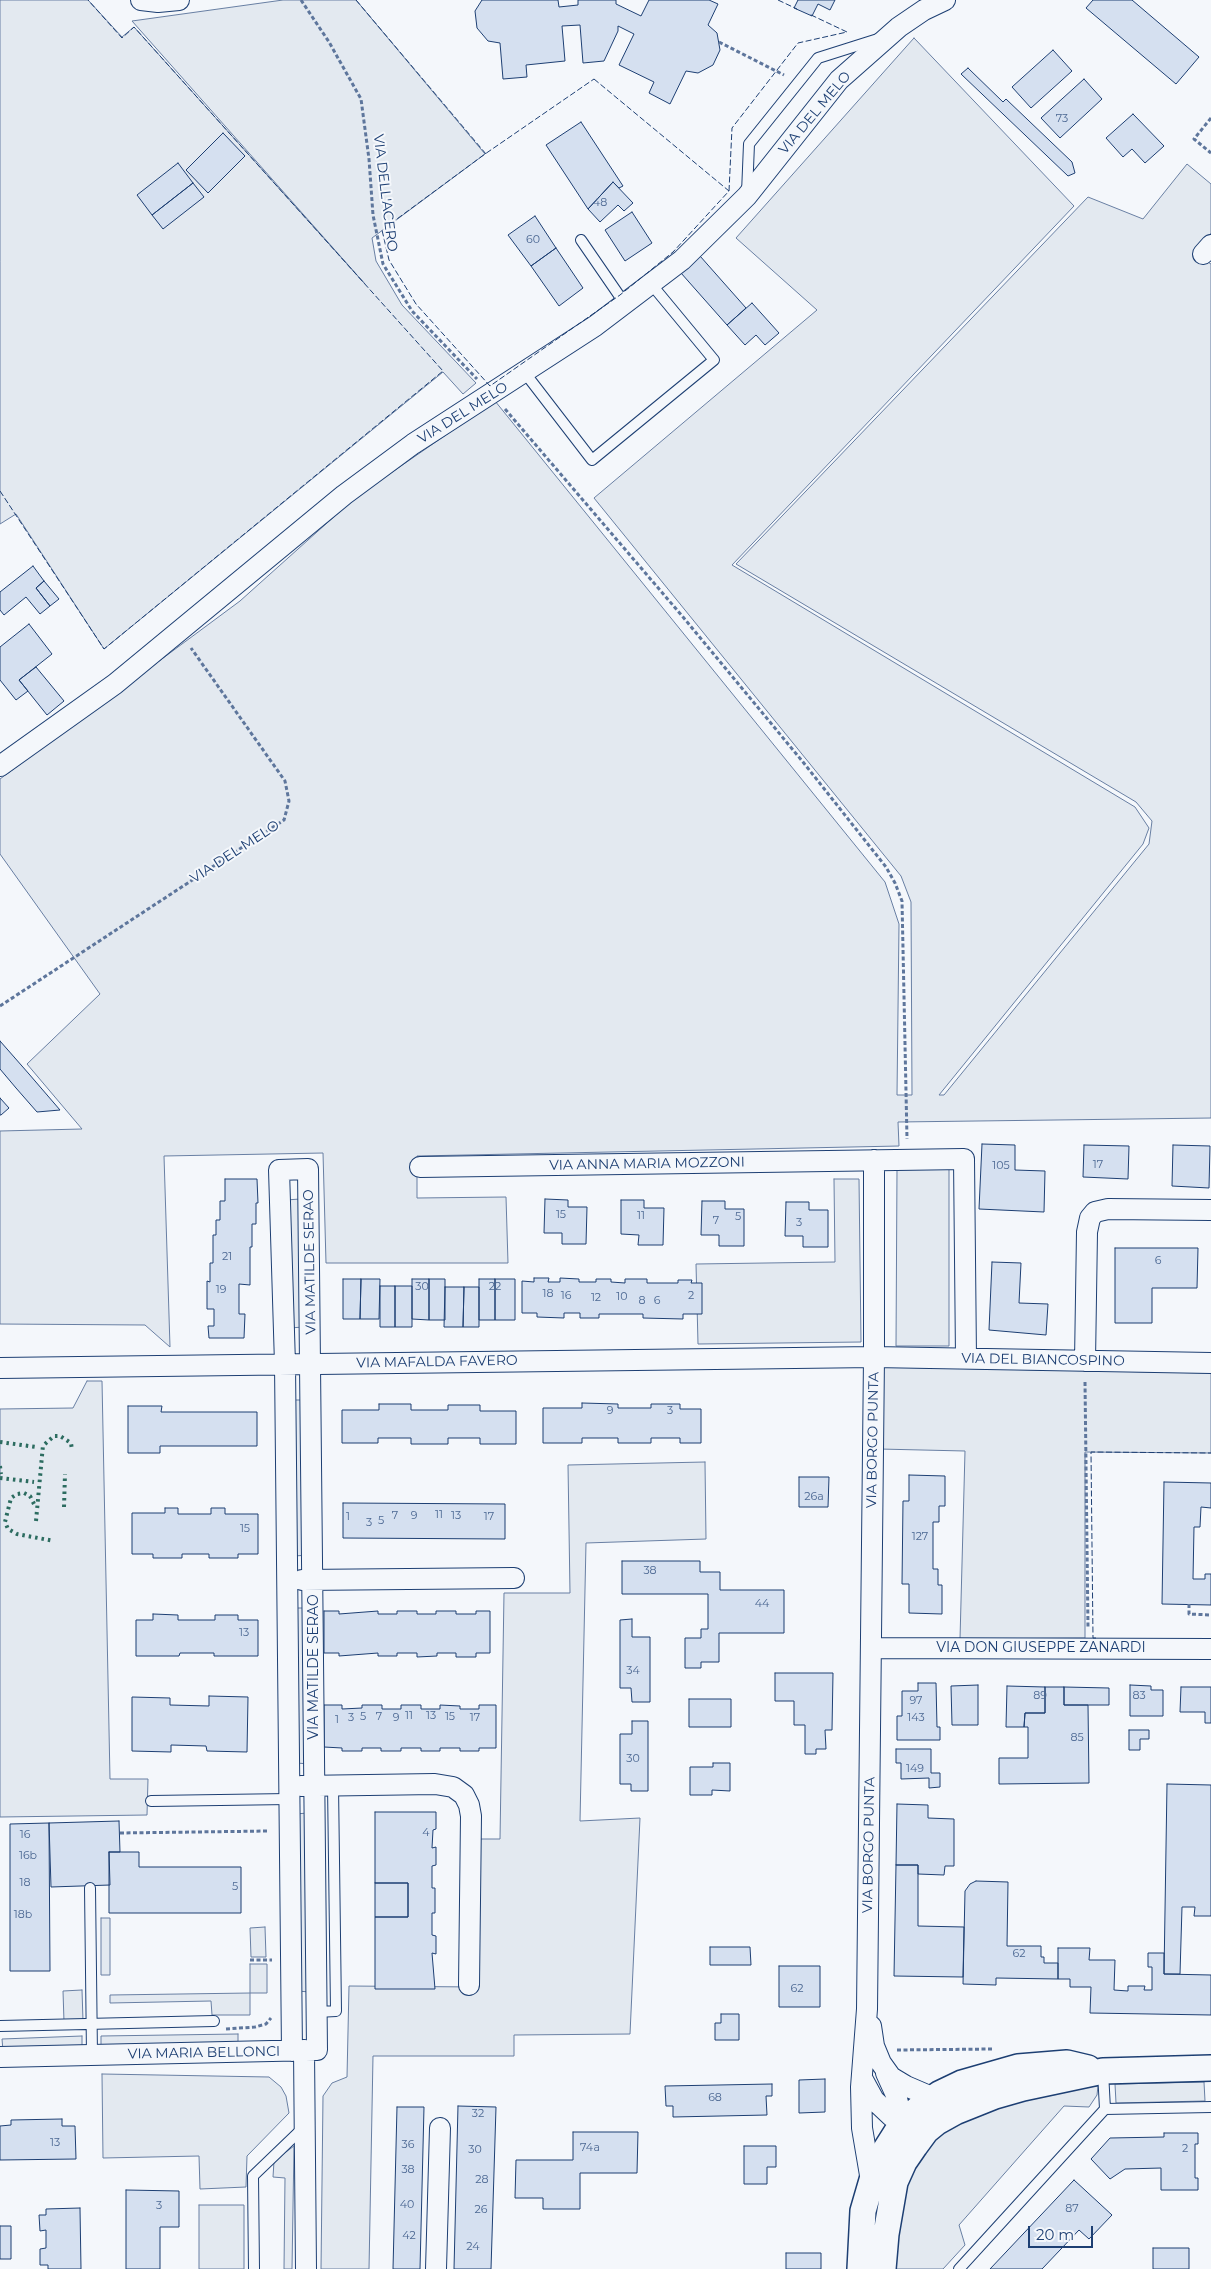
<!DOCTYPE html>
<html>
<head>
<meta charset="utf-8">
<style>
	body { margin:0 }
	#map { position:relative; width:1211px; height:2269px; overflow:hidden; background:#f4f7fb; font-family:Montserrat,sans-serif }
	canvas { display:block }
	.scale { position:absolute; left:1028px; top:2226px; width:65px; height:22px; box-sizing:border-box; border:2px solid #1d3f73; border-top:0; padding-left:6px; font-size:15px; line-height:18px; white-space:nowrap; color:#1d3f73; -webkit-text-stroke:4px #f4f7fb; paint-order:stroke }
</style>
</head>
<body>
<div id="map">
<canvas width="1211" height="2269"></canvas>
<div class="scale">20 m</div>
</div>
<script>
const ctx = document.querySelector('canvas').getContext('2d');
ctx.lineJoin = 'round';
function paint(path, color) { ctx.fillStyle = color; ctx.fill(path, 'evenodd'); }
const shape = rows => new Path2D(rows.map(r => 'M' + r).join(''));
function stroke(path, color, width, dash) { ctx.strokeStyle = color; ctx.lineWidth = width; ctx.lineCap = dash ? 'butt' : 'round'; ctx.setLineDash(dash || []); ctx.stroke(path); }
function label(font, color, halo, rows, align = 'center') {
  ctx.font = font + ' Montserrat,sans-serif'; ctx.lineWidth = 4; ctx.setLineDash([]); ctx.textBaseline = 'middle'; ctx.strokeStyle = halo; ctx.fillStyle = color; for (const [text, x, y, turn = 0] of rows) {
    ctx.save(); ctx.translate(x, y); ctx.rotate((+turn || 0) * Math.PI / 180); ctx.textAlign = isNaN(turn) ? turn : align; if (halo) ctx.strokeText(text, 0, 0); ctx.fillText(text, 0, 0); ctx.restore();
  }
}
const green = shape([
	[0,0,88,0,122,37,134,27,365,284,132,21,283,0,356,0,485,154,372,238,376,261,402,305,476,383,463,394,443,372,104,649,16,514,0,524,0,0],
	[914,38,1074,206,732,565,1135,807,1149,828,1143,844,939,1095,944,1095,1149,844,1152,821,1136,802,736,564,1088,197,1143,219,1187,164,1211,184,1211,233,1194,253,1211,264,1211,1118,898,1122,899,1146,417,1156,417,1198,506,1197,508,1263,326,1263,323,1153,164,1156,170,1347,145,1325,0,1324,0,1131,82,1129,27,1064,100,994,0,854,0,779,240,601,356,497,495,401,885,882,899,924,897,1095,912,1095,911,902,901,876,594,498,817,310,736,238,914,38],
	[897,1169,949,1169,949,1346,896,1346,897,1169],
	[834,1179,859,1179,861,1342,698,1344,696,1264,835,1262,834,1179],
	[300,1199,303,1327,290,1328,286,1200,300,1199],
	[881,1367,1211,1373,1211,1453,1085,1452,1085,1638,960,1639,965,1451,879,1449,881,1367],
	[87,1381,102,1381,110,1779,148,1779,147,1815,0,1817,0,1409,73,1408,87,1381],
	[293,1400,307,1400,309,1555,294,1556,293,1400],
	[705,1462,706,1539,586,1543,580,1821,640,1818,630,2034,514,2035,514,2056,373,2056,369,2269,321,2269,323,2096,332,2083,347,2077,349,1986,479,1987,480,1839,500,1839,504,1593,570,1593,568,1465,705,1462],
	[295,1608,309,1608,310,1764,296,1763,295,1608],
	[308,1813,311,1992,296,1991,295,1814,308,1813],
	[101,1918,110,1918,110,1975,101,1975,101,1918],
	[265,1927,266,1957,251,1957,250,1928,265,1927],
	[250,1964,267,1964,267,1993,250,1993,250,2015,212,2015,211,2001,110,2003,110,1995,250,1993,250,1964],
	[82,1990,83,2021,64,2022,63,1991,82,1990],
	[238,2034,238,2046,101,2047,101,2036,238,2034],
	[82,2036,82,2048,3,2051,2,2039,82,2036],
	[102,2074,269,2077,281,2087,286,2096,289,2113,247,2156,246,2187,200,2189,199,2156,103,2158,102,2074],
	[1204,2082,1205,2101,1116,2103,1115,2084,1204,2082],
	[1098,2086,1097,2095,1089,2107,1064,2106,959,2225,965,2245,943,2269,891,2269,905,2183,922,2154,942,2131,967,2115,1068,2088,1098,2086],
	[294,2146,292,2269,284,2269,285,2178,273,2177,274,2161,294,2146],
	[199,2205,244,2205,244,2269,199,2269,199,2205]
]);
paint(green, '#e3e9f0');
stroke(green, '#687fa3', 1);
const building = shape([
	[482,0,558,0,559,7,578,5,578,0,616,0,616,4,641,16,649,0,709,0,718,4,708,25,717,33,720,50,713,65,698,73,686,71,670,104,649,93,654,82,619,65,634,34,618,26,618,31,604,61,583,63,580,25,562,26,565,61,526,65,527,77,503,79,500,43,488,41,477,28,475,11,482,0],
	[798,0,835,0,830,10,818,4,812,16,794,8,798,0],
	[1093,0,1132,0,1199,57,1176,84,1086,8,1093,0],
	[1053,50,1072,71,1031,108,1012,87,1053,50],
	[968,68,1003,102,1006,99,1072,162,1075,173,1068,176,961,74,968,68],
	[1084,79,1102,99,1060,138,1041,118,1084,79],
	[1133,114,1164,146,1145,163,1132,149,1123,157,1106,138,1133,114],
	[581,122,623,186,619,188,613,182,588,209,546,145,581,122],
	[223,133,245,156,208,193,186,170,223,133],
	[178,163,193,183,152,215,137,195,178,163],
	[613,182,633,203,624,211,618,205,600,222,588,209,613,182],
	[193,183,204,197,163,229,152,215,193,183],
	[632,212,652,243,625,261,605,230,632,212],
	[535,216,556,248,531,266,508,235,535,216],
	[556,248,583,288,559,306,531,266,556,248],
	[700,256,746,308,727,325,681,273,700,256],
	[752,303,779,333,765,345,756,335,745,345,727,325,752,303],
	[33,566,44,581,36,588,50,606,40,614,26,597,4,615,0,610,0,592,33,566],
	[44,581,59,599,50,606,36,588,44,581],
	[29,624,52,654,19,680,28,691,16,700,0,680,0,647,29,624],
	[36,667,64,701,47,715,19,680,36,667],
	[0,1041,29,1074,60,1110,37,1112,16,1088,0,1069,0,1041],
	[0,1098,9,1108,1,1115,0,1115,0,1098],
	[982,1144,1015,1145,1015,1170,1045,1171,1044,1212,979,1209,982,1144],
	[1084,1145,1129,1146,1128,1179,1083,1177,1084,1145],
	[1173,1145,1210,1146,1209,1188,1172,1186,1173,1145],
	[225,1179,257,1179,258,1203,256,1203,256,1224,252,1224,252,1247,250,1247,250,1285,239,1284,239,1314,245,1314,244,1338,209,1338,208,1326,214,1326,214,1309,207,1309,207,1281,210,1282,210,1263,213,1263,213,1235,216,1235,216,1220,220,1220,220,1201,225,1201,225,1179],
	[545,1199,568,1200,568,1207,587,1207,586,1244,562,1244,562,1233,544,1233,545,1199],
	[621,1200,644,1200,644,1208,664,1208,663,1245,638,1245,639,1235,621,1234,621,1200],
	[702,1201,725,1201,725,1209,744,1209,744,1246,719,1246,719,1235,701,1235,702,1201],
	[786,1202,809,1202,809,1210,828,1210,828,1247,803,1247,803,1236,785,1236,786,1202],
	[1115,1248,1198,1248,1197,1288,1152,1288,1152,1323,1115,1323,1115,1248],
	[992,1262,1021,1263,1019,1303,1048,1304,1046,1335,989,1330,992,1262],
	[534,1278,549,1278,548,1282,560,1282,560,1278,579,1279,579,1282,596,1282,596,1279,611,1279,611,1282,625,1283,625,1279,647,1279,647,1283,678,1283,678,1280,692,1280,691,1283,702,1283,702,1314,683,1314,683,1319,643,1318,643,1314,599,1314,599,1318,580,1318,580,1313,564,1313,564,1318,537,1317,537,1313,522,1313,522,1281,534,1282,534,1278],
	[343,1279,361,1279,360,1319,343,1319,343,1279],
	[361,1279,380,1279,379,1319,360,1319,361,1279],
	[412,1279,429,1279,429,1320,412,1319,412,1279],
	[429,1279,445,1279,445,1320,429,1320,429,1279],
	[479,1279,495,1279,495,1320,479,1320,479,1279],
	[495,1279,515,1279,515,1320,495,1320,495,1279],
	[380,1286,395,1286,395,1327,380,1327,380,1286],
	[395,1286,412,1286,412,1327,395,1327,395,1286],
	[445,1287,464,1287,463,1327,444,1327,445,1287],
	[464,1287,479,1287,479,1327,463,1327,464,1287],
	[582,1403,618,1404,618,1408,651,1408,651,1404,680,1404,680,1409,701,1409,701,1443,680,1443,680,1438,651,1438,651,1443,618,1443,618,1438,582,1438,582,1443,543,1443,543,1408,582,1408,582,1403],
	[379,1404,411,1404,411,1410,448,1410,448,1405,480,1405,480,1411,516,1411,516,1444,480,1444,480,1438,448,1438,448,1444,411,1444,411,1438,378,1438,378,1443,342,1443,342,1410,379,1410,379,1404],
	[128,1406,162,1406,161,1412,257,1412,257,1446,160,1446,160,1453,128,1453,128,1406],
	[909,1475,945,1476,945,1506,939,1506,939,1522,933,1522,933,1569,938,1569,938,1585,942,1585,942,1614,909,1613,909,1584,902,1584,903,1501,909,1501,909,1475],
	[799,1477,829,1477,828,1507,799,1507,799,1477],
	[1164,1482,1211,1483,1211,1508,1201,1507,1200,1527,1194,1527,1193,1579,1205,1579,1205,1574,1211,1574,1211,1605,1162,1604,1164,1482],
	[343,1503,505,1504,505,1539,343,1538,343,1503],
	[165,1508,178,1508,178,1514,211,1514,211,1508,225,1508,225,1514,258,1514,258,1554,238,1554,238,1558,209,1558,209,1554,182,1554,182,1558,153,1558,153,1554,132,1554,132,1513,165,1513,165,1508],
	[622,1561,700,1561,700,1572,720,1572,720,1590,784,1590,784,1633,719,1633,719,1662,701,1662,701,1668,685,1668,685,1638,701,1638,701,1629,708,1629,708,1594,622,1594,622,1561],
	[324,1611,339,1611,339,1614,378,1611,378,1614,397,1614,397,1611,417,1611,417,1614,436,1614,436,1611,456,1611,456,1614,476,1614,476,1611,490,1611,490,1653,476,1653,476,1657,456,1657,456,1653,437,1653,437,1656,417,1657,417,1653,397,1653,397,1656,378,1656,378,1653,339,1656,339,1653,324,1653,324,1611],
	[153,1614,178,1615,178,1620,215,1620,215,1615,238,1615,238,1620,258,1620,258,1656,214,1656,214,1653,180,1653,179,1656,136,1656,136,1620,153,1620,153,1614],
	[632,1619,632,1637,650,1637,650,1702,632,1702,631,1688,620,1688,620,1620,632,1619],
	[775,1673,833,1673,832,1730,825,1730,826,1749,816,1749,816,1754,805,1754,805,1725,794,1725,794,1701,775,1701,775,1673],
	[918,1683,936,1683,937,1727,940,1727,940,1740,897,1740,897,1716,902,1716,902,1691,918,1691,918,1683],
	[978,1685,978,1725,952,1725,951,1686,978,1685],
	[1130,1685,1151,1686,1151,1690,1163,1690,1163,1716,1130,1716,1130,1685],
	[1007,1686,1045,1687,1045,1713,1025,1713,1024,1727,1006,1727,1007,1686],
	[1045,1687,1064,1687,1064,1705,1088,1705,1089,1783,999,1784,999,1758,1028,1758,1028,1727,1024,1727,1025,1713,1045,1713,1045,1687],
	[1064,1687,1109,1688,1109,1705,1064,1705,1064,1687],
	[1181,1687,1211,1687,1211,1723,1205,1723,1205,1712,1180,1712,1181,1687],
	[209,1696,248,1697,247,1752,207,1751,206,1746,171,1745,171,1752,132,1751,132,1697,170,1698,170,1705,209,1706,209,1696],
	[689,1699,731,1699,731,1727,689,1727,689,1699],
	[324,1705,342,1705,342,1709,362,1708,362,1705,382,1705,382,1709,401,1709,401,1705,421,1705,421,1709,440,1709,440,1705,460,1706,460,1709,479,1709,479,1705,496,1705,496,1748,479,1748,479,1751,460,1751,460,1748,440,1748,440,1751,421,1751,421,1748,401,1748,401,1751,381,1751,381,1748,362,1748,362,1751,342,1751,342,1748,324,1747,324,1705],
	[632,1721,648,1721,648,1791,631,1791,631,1784,620,1784,620,1734,632,1734,632,1721],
	[1129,1730,1149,1730,1149,1739,1140,1739,1140,1750,1129,1750,1129,1730],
	[896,1749,931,1749,931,1773,940,1773,940,1787,929,1788,929,1778,901,1779,901,1763,896,1763,896,1749],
	[713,1763,730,1763,730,1791,712,1790,712,1795,690,1795,690,1767,713,1767,713,1763],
	[1167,1784,1211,1785,1211,1916,1194,1916,1195,1907,1182,1907,1180,1974,1164,1974,1167,1784],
	[897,1804,928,1805,928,1818,954,1819,954,1866,945,1866,944,1875,918,1874,918,1865,896,1865,897,1804],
	[375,1812,436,1812,436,1829,433,1830,432,1848,436,1847,436,1865,432,1866,432,1888,435,1888,435,1913,432,1913,432,1935,436,1936,436,1954,432,1953,435,1989,375,1989,375,1917,408,1917,408,1883,375,1883,375,1812],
	[119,1821,120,1852,109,1852,110,1885,51,1887,49,1823,119,1821],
	[49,1823,50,1971,10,1971,10,1824,49,1823],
	[109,1852,139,1852,139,1867,241,1867,241,1913,109,1913,109,1852],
	[896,1865,918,1865,918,1926,964,1927,963,1977,894,1976,896,1865],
	[976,1881,1008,1882,1007,1946,1041,1946,1041,1957,1044,1957,1044,1963,1058,1963,1058,1979,996,1978,996,1985,963,1984,965,1891,970,1884,976,1881],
	[375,1883,408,1883,408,1917,375,1917,375,1883],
	[710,1947,750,1947,751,1965,710,1965,710,1947],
	[1058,1948,1090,1948,1089,1960,1115,1960,1114,1990,1128,1991,1128,1986,1145,1986,1144,1990,1152,1990,1152,1967,1148,1967,1148,1953,1164,1953,1164,1974,1211,1975,1211,2015,1090,2013,1091,1987,1070,1987,1070,1979,1058,1979,1058,1948],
	[779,1966,820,1966,820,2007,779,2007,779,1966],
	[721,2014,739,2014,739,2040,715,2040,715,2023,721,2023,721,2014],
	[825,2079,825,2112,799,2113,799,2080,825,2079],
	[772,2084,772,2096,766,2096,767,2115,673,2117,673,2106,666,2106,665,2086,772,2084],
	[458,2106,496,2107,491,2269,454,2269,458,2106],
	[397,2107,424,2107,420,2269,393,2269,397,2107],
	[62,2119,62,2126,75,2126,76,2159,0,2160,0,2126,11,2125,11,2120,62,2119],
	[573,2132,638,2132,637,2173,580,2173,580,2209,543,2209,543,2198,515,2198,516,2160,573,2160,573,2132],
	[1164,2133,1198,2133,1198,2144,1195,2144,1195,2178,1198,2178,1198,2190,1161,2190,1161,2168,1125,2169,1110,2179,1091,2159,1110,2138,1164,2137,1164,2133],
	[744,2146,776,2146,776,2167,767,2167,767,2184,744,2184,744,2146],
	[1074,2180,1112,2215,1089,2239,1079,2230,1042,2269,990,2269,1074,2180],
	[126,2190,179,2191,179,2227,160,2227,160,2269,126,2269,126,2190],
	[80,2208,81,2269,48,2269,48,2265,40,2265,40,2249,46,2248,46,2230,40,2231,39,2215,46,2215,46,2209,80,2208],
	[0,2226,11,2226,11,2259,0,2259,0,2226],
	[1153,2248,1189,2248,1189,2269,1153,2269,1153,2248],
	[786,2253,821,2253,821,2269,786,2269,786,2253]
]);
paint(building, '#d5e0f0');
stroke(building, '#1d3f73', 1);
const service = shape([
	[747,193,749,144,818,58,878,39],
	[581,240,625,304],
	[525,373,592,460,714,360,652,285],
	[151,1801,289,1799],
	[90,1888,92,2055],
	[317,2012,336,2011,333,1785],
	[0,2026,214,2021],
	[1103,2072,1105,2109],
	[1105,2109,1211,2107],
	[254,2269,253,2176,304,2127],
	[959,2269,1105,2109]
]);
const minor = shape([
	[141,0,158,2,179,0],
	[1203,254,1211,245],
	[0,766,115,684,344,495,413,444,595,326,682,260,747,196,839,80,899,27,924,10,945,0],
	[420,1167,964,1159,966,1358],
	[1085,1361,1087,1232,1090,1218,1095,1212,1108,1209,1211,1210],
	[0,1368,874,1357,1211,1363],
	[302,1580,514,1578],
	[871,1648,1211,1649],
	[301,1786,435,1784,453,1787,464,1795,469,1805,471,1816,469,1985],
	[871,2026,874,2046,881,2063,891,2077,906,2086,934,2098],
	[304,2050,306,2269],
	[0,2057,317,2050,308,1169,279,1170,285,1364,292,2051],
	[886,2073,896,2095,903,2122],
	[862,2078,874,2100,891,2116,903,2122],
	[871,2181,862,2128,861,2087,867,2009,874,1357,874,1160],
	[436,2269,440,2128]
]);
const tertiary = shape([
	[860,2269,863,2211,877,2163,903,2122,920,2107,939,2094,962,2083,1018,2067,1067,2063,1088,2068],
	[883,2269,886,2234,895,2182,904,2162,915,2146,926,2131,937,2122,955,2112,995,2096,1023,2088,1103,2071,1211,2068]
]);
stroke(service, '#1d3f73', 12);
stroke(minor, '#1d3f73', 22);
stroke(tertiary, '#1d3f73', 28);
stroke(shape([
	[301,0,329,42,361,99,369,159,373,215,383,264,412,311,477,379],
	[719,42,784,75],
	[1211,118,1194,139,1211,153],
	[505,409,683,617,803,762,886,867,895,883,902,901,907,1139],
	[0,1006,284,820,289,801,285,781,191,648],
	[1085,1382,1088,1628],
	[1189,1604,1189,1614,1211,1615],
	[120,1833,269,1831],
	[250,1960,272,1960],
	[226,2029,255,2027,266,2024,271,2018],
	[897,2050,993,2049]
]), '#5e769c', 3, [4, 2.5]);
stroke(service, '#f4f7fb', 10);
stroke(minor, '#f4f7fb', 20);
stroke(tertiary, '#f4f7fb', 25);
stroke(shape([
	[0,1442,36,1447],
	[45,1444,54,1436,60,1436,71,1443,72,1450],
	[0,1466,1,1474],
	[0,1478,34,1482],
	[34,1504,30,1496,24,1493,17,1494,11,1498,5,1522,8,1529,17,1534,54,1541],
	[64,1507,65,1474],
	[36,1521,43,1445]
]), '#2c6c60', 4, [2.5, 4]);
stroke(shape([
	[356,0,486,154],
	[778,0,797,9],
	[594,79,729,191,673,252,620,295,490,386,416,304,389,260,382,230,485,154,594,79],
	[729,191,732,128,798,43,847,32,809,14],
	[0,491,104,649,443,371,134,27,122,38,88,0],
	[1096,1638,1093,1638,1091,1452,1211,1453]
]), '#1d3f73', 1, [6, 2.5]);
label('11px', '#4b6792', null, [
	["73",1062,119],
	["48",600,203],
	["60",533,240],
	["17",1098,1165],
	["105",1001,1166],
	["15",561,1215],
	["11",641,1216],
	["5",738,1217],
	["7",716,1221],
	["3",799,1223],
	["21",227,1257],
	["6",1158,1261],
	["30",422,1287],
	["22",495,1287],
	["19",221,1290],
	["18",548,1294],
	["16",566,1296],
	["2",691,1296],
	["10",622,1297],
	["12",596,1298],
	["8",642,1301],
	["6",657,1301],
	["9",610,1411],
	["3",670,1411],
	["26a",814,1497],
	["11",439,1515],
	["7",395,1516],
	["9",414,1516],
	["13",456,1516],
	["1",348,1517],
	["17",489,1517],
	["5",381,1521],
	["3",369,1523],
	["15",245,1529],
	["127",920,1537],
	["38",650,1571],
	["44",762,1604],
	["13",244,1633],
	["34",633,1671],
	["89",1040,1696],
	["83",1139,1696],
	["97",916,1701],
	["11",409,1716],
	["13",431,1716],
	["5",363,1717],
	["7",379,1717],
	["15",450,1717],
	["3",351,1718],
	["9",396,1718],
	["17",475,1718],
	["143",916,1718],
	["1",337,1720],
	["85",1077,1738],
	["30",633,1759],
	["149",915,1769],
	["4",426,1833],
	["16",25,1835],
	["16b",28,1856],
	["18",25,1883],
	["5",235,1887],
	["18b",23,1915],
	["62",1019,1954],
	["62",797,1989],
	["68",715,2098],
	["32",478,2114],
	["13",55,2143],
	["36",408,2145],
	["74a",590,2148],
	["2",1185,2149],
	["30",475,2150],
	["38",408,2170],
	["28",482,2180],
	["40",407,2205],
	["3",159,2206],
	["87",1072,2209],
	["26",481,2210],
	["42",409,2236],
	["24",473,2247]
]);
label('14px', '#1d3f73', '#f4f7fb', [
	["VIA DEL MELO",815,113,-50],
	["VIA DELL'ACERO",385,193,83],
	["VIA DEL MELO",463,413,-32],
	["VIA DEL MELO",235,852,-33],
	["VIA ANNA MARIA MOZZONI",647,1164,-1],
	["VIA MATILDE SERAO",310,1262,-91],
	["VIA DEL BIANCOSPINO",1043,1360,1],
	["VIA MAFALDA FAVERO",437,1362,-1],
	["VIA BORGO PUNTA",873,1440,-89],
	["VIA DON GIUSEPPE ZANARDI",1041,1648],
	["VIA MATILDE SERAO",314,1667,-90],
	["VIA BORGO PUNTA",869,1845,-89],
	["VIA MARIA BELLONCI",204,2053,-1]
]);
</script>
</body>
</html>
